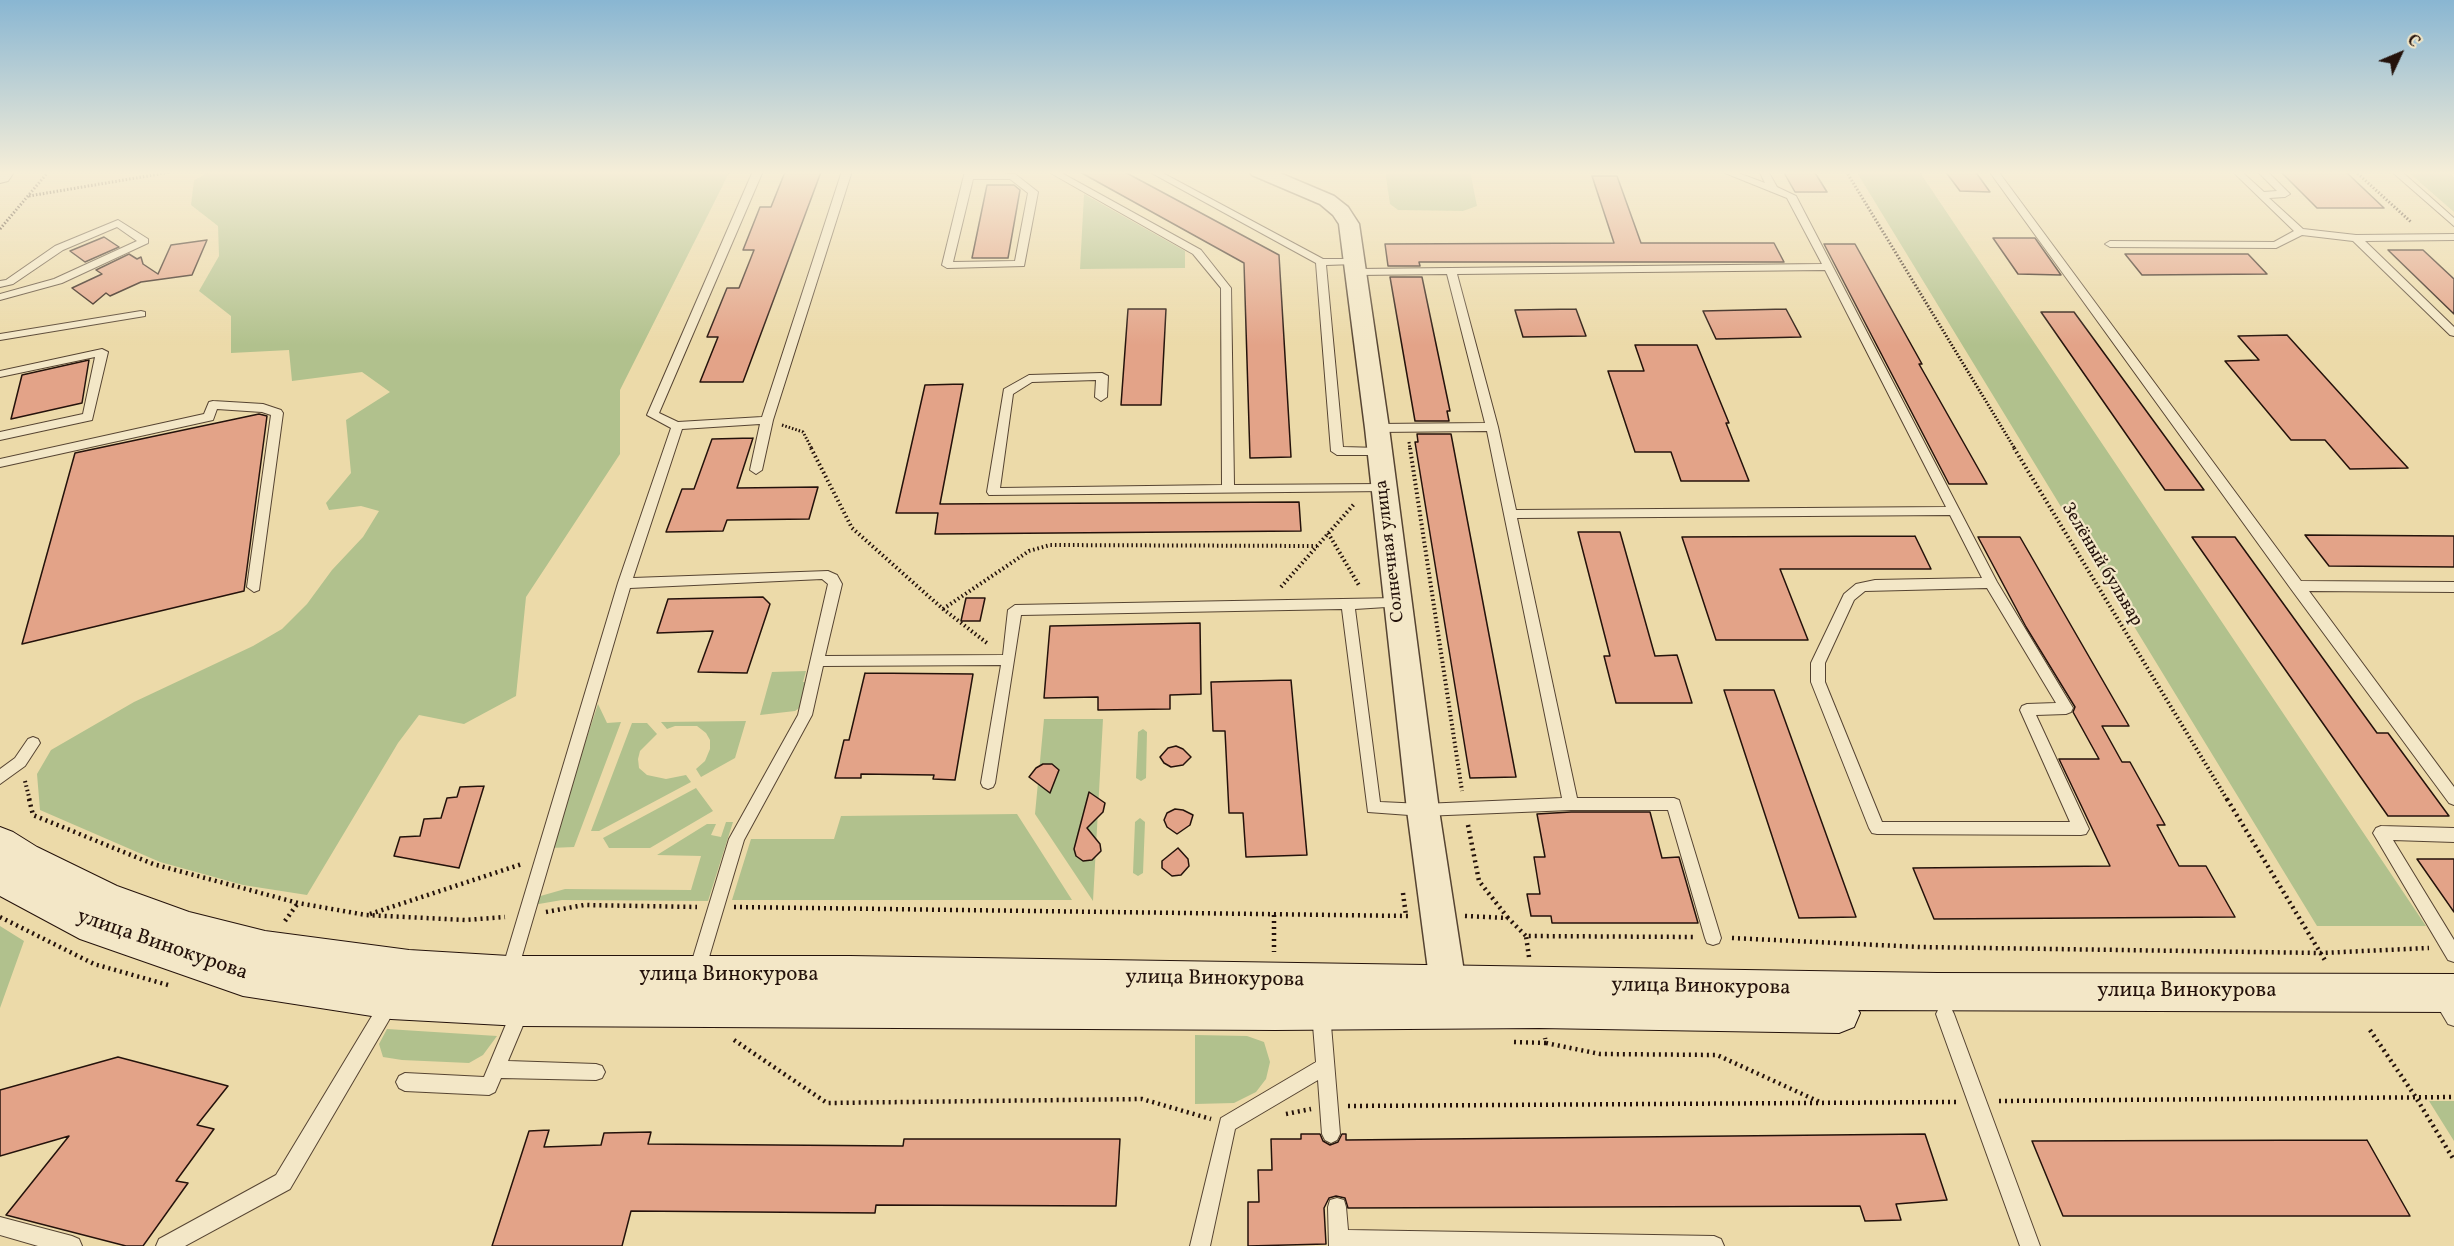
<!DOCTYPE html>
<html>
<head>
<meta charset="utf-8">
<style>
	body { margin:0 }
	#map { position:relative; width:2454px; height:1246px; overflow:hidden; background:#ecdaa9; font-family:Vollkorn,serif }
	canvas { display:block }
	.north { position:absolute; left:2370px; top:24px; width:60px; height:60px; -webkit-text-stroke:4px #f3e7c7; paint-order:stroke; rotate:46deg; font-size:16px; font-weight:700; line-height:24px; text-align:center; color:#24120b }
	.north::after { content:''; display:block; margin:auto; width:21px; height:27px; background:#24120b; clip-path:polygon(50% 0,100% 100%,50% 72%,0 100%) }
</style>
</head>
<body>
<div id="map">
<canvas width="2454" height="1246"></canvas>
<div class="north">С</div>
</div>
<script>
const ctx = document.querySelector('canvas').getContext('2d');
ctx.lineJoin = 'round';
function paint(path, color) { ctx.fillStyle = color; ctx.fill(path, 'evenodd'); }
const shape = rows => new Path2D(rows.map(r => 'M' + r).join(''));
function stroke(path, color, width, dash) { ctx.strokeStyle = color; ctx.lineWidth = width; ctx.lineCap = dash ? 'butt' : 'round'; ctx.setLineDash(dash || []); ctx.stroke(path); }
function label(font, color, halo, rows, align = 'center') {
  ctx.font = font + ' Vollkorn,serif'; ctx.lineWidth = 4.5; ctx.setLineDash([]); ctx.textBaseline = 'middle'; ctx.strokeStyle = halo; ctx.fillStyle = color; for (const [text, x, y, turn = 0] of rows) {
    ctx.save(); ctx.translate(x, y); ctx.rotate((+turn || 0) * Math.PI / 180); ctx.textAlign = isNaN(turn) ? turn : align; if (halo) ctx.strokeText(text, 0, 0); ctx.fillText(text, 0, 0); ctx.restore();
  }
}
paint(shape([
	[212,171,730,171,620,390,620,454,526,597,516,696,464,724,419,715,398,743,307,895,243,885,160,862,40,810,37,774,51,750,134,702,253,646,282,629,307,604,332,570,363,537,379,511,361,506,329,510,326,503,351,473,346,420,390,392,362,372,292,381,289,350,231,353,231,316,199,291,219,256,218,226,191,205,194,180],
	[1385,171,1470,171,1477,206,1463,211,1398,210,1390,204],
	[1856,171,1919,171,2426,926,2317,926],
	[2407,171,2447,171,2454,177,2454,212],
	[1084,194,1185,251,1185,268,1080,269],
	[806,671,803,682,810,682,805,704,795,711,760,715,772,672],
	[598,704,607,723,621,722,574,847,550,848],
	[1044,719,1103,719,1093,901,1035,814],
	[746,721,735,758,701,777,696,769,705,761,710,749,710,740,706,733,697,726,675,726,667,729,661,722],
	[632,723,647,723,657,734,640,751,638,759,639,768,647,775,666,779,686,775,691,782,599,831,591,831],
	[1143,729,1147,732,1146,778,1141,781,1136,778,1138,732],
	[696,788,713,811,650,848,609,848,603,838],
	[1017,814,1072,900,732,900,751,839,834,839,841,816],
	[1140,818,1145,822,1143,873,1138,876,1133,873,1135,822],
	[726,822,733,822,708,901,562,900,533,905,537,897,565,889,691,890,701,856,657,855,707,824,716,824,711,835,721,837],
	[0,926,24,941,0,1008],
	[387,1029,497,1036,483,1055,469,1063,402,1060,383,1057,379,1044],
	[1195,1035,1247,1036,1264,1042,1270,1062,1266,1079,1256,1092,1234,1103,1195,1104],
	[2429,1101,2454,1101,2454,1141]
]), '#b1c18d');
const building = shape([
	[1078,171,1123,171,1279,255,1291,457,1250,458,1244,263,1078,171],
	[1783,171,1814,171,1827,192,1795,192,1783,171],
	[1945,171,1975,171,1990,192,1960,191,1945,171],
	[2280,171,2345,171,2384,208,2317,208,2280,171],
	[785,172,821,172,743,382,700,382,718,337,707,337,727,288,739,288,754,250,743,250,760,207,771,207,785,172],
	[1592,176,1617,176,1641,243,1774,243,1784,262,1419,262,1420,266,1388,266,1385,244,1614,243,1592,176],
	[987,185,1014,185,1020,190,1008,258,972,258,987,185],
	[104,237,119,247,85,262,70,251,104,237],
	[1993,238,2035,238,2061,275,2018,274,1993,238],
	[207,240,192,275,141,282,110,296,106,293,93,304,72,288,102,274,96,270,129,254,137,259,141,257,143,264,158,274,171,245,207,240],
	[1824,244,1855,244,1922,364,1919,364,1987,484,1949,484,1824,244],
	[2388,250,2423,250,2454,279,2454,314,2388,250],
	[2125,254,2248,254,2267,274,2142,275,2125,254],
	[1390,277,1422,277,1450,411,1447,411,1449,421,1415,421,1390,277],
	[1128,309,1166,309,1161,405,1121,405,1128,309],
	[1576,309,1586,336,1523,337,1515,310,1576,309],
	[1786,309,1801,337,1716,339,1703,311,1786,309],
	[2041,312,2074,312,2204,490,2165,490,2041,312],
	[2287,335,2382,440,2408,468,2350,469,2325,440,2291,440,2225,361,2259,360,2238,336,2287,335],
	[1635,345,1697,345,1729,423,1726,423,1749,481,1681,481,1671,452,1635,452,1608,371,1644,371,1635,345],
	[89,360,82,403,11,419,22,375,89,360],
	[963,384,940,504,1299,502,1301,531,935,534,938,513,896,513,925,385,963,384],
	[259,414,267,416,244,591,22,644,75,453,259,414],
	[1417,434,1451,434,1516,777,1470,778,1415,442,1418,442,1417,434],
	[753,438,737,488,818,487,809,519,727,520,723,531,666,532,682,489,694,489,712,439,753,438],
	[1578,532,1620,532,1655,656,1677,655,1692,703,1616,703,1604,656,1610,656,1578,532],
	[2305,535,2454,536,2454,567,2329,566,2305,535],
	[1915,536,1931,569,1780,569,1808,640,1716,640,1682,537,1915,536],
	[1978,537,2020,537,2129,726,2102,726,2122,762,2130,762,2165,825,2157,825,2179,866,2206,866,2235,917,1934,919,1913,868,2110,866,2059,759,2099,759,2073,712,2075,707,2026,627,1978,537],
	[2192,537,2235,537,2377,733,2388,733,2449,816,2388,816,2192,537],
	[763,597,770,604,747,673,698,672,713,631,657,633,668,599,763,597],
	[966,598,985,598,980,621,961,621,966,598],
	[1200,623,1201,694,1170,695,1170,709,1098,710,1098,697,1044,698,1050,626,1200,623],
	[865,673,973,674,955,780,933,779,934,775,861,774,861,778,835,778,844,740,849,740,865,673],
	[1291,680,1307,855,1246,857,1243,813,1229,813,1225,731,1213,731,1211,682,1291,680],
	[1724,690,1774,690,1856,917,1799,918,1724,690],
	[1176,746,1183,749,1191,757,1183,765,1171,767,1164,763,1160,757,1168,748,1176,746],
	[1043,764,1052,764,1059,770,1050,793,1029,777,1036,768,1043,764],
	[484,786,459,868,394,856,400,837,420,836,424,819,441,818,447,798,457,797,460,787,484,786],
	[1089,792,1105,803,1103,812,1087,828,1100,844,1101,851,1092,860,1083,861,1076,856,1074,849,1089,792],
	[1175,809,1183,810,1193,815,1190,825,1177,834,1167,827,1164,820,1167,813,1175,809],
	[1571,812,1650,812,1662,858,1679,857,1698,923,1552,923,1551,916,1531,916,1527,894,1540,894,1534,857,1545,857,1537,814,1571,812],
	[1178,848,1188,859,1189,866,1181,875,1172,876,1162,868,1162,861,1178,848],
	[2417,859,2454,859,2454,912,2417,859],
	[118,1057,228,1086,197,1125,214,1129,176,1181,188,1183,143,1246,126,1246,6,1215,69,1136,0,1156,0,1090,118,1057],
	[549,1130,544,1147,601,1145,604,1133,651,1132,648,1144,903,1146,904,1139,1120,1139,1116,1206,876,1205,875,1213,631,1211,622,1246,492,1246,529,1131,549,1130],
	[1301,1134,1320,1134,1323,1141,1330,1145,1338,1142,1342,1134,1346,1134,1346,1140,1925,1134,1947,1200,1896,1204,1901,1220,1865,1221,1860,1206,1348,1208,1345,1198,1336,1196,1329,1198,1324,1208,1326,1244,1248,1246,1248,1202,1259,1202,1258,1170,1272,1170,1271,1139,1301,1139,1301,1134],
	[2367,1140,2410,1216,2063,1216,2032,1141,2367,1140]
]);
paint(building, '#e3a388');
stroke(building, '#24120b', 1.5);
const lane = shape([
	[753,171,763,171,659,413,678,422,762,417,842,171,852,171,773,420,762,470,756,474,750,470,760,424,682,429,633,578,828,571,837,575,842,584,825,656,1003,655,1008,610,1015,605,1397,598,1404,603,1402,606,1355,609,1380,802,1423,804,1562,798,1487,431,1377,432,1371,428,1377,424,1485,423,1447,274,1357,275,1352,272,1357,269,1822,264,1787,198,1720,171,1733,171,1765,183,1759,171,1768,171,1777,187,1796,196,1997,582,2073,708,2071,712,2066,714,2036,715,2089,829,2086,834,2081,835,1877,834,1872,833,1869,828,1811,682,1811,663,1844,594,1856,584,1875,580,1982,578,1950,515,1517,518,1577,798,1674,798,1679,800,1721,938,1719,943,1713,945,1707,943,1705,938,1668,810,1571,810,1423,816,1368,812,1342,609,1021,615,995,783,993,787,988,789,983,787,981,783,1001,665,823,666,812,715,744,840,704,974,702,979,696,982,690,979,688,974,729,839,798,715,828,584,822,579,630,588,517,973,515,978,509,981,503,978,501,973,618,583,671,428,647,415,753,171],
	[1825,270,1946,507,1516,510,1498,427,1457,274,1825,270],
	[1987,588,2056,703,2027,704,2022,706,2020,710,2070,822,1882,822,1825,682,1825,663,1854,600,1865,591,1987,588],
	[965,171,1015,174,1038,192,1024,266,947,268,942,265,965,171],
	[973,179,1010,179,1028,193,1015,261,953,262,973,179],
	[1047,171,1058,171,1201,250,1231,288,1234,485,1383,484,1387,485,1389,488,1387,491,989,495,987,492,1004,389,1029,375,1102,373,1108,376,1107,397,1101,401,1095,397,1096,380,1032,382,1013,394,1000,488,1222,485,1221,288,1193,254,1047,171],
	[1148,171,1159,171,1323,259,1359,259,1360,261,1355,264,1326,265,1343,447,1379,448,1383,449,1385,452,1383,455,1337,455,1331,451,1316,263,1148,171],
	[1989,171,1998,171,2301,581,2454,582,2454,592,2309,591,2454,787,2454,805,2449,803,2291,589,1989,171],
	[2232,171,2241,171,2264,192,2277,191,2257,171,2267,171,2290,194,2285,197,2269,198,2303,229,2356,235,2454,234,2454,240,2365,241,2454,327,2454,336,2450,335,2353,241,2302,235,2276,248,2110,247,2105,244,2110,241,2274,242,2294,231,2232,171],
	[2391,171,2401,171,2454,218,2454,226,2391,171],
	[118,220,148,239,148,243,62,283,0,300,0,294,54,279,137,241,117,227,63,250,13,284,0,287,0,281,6,280,55,246,118,220],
	[141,311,145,312,145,316,0,340,0,334,141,311],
	[102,349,108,352,92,420,0,440,0,432,83,414,95,357,0,377,0,371,102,349],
	[213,401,263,404,281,410,283,413,259,590,254,592,247,587,271,415,262,412,217,409,213,420,0,467,0,459,204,414,209,402,213,401],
	[33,737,38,739,40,743,25,766,0,784,0,769,15,758,28,739,33,737],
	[2381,826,2454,828,2454,842,2393,840,2454,940,2454,962,2448,960,2376,838,2373,833,2376,828,2381,826],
	[2440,989,2446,991,2454,1003,2454,1026,2448,1024,2432,997,2434,991,2440,989],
	[390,994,396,996,398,1002,396,1008,290,1189,185,1246,156,1246,159,1239,276,1175,384,996,390,994],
	[520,1003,526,1005,529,1011,508,1061,596,1064,602,1066,605,1072,602,1078,596,1080,501,1078,495,1092,489,1095,405,1091,399,1088,396,1082,399,1076,405,1073,484,1077,514,1005,520,1003],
	[1321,1005,1327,1007,1330,1013,1340,1134,1337,1140,1331,1143,1325,1140,1322,1134,1318,1080,1235,1129,1210,1246,1190,1246,1221,1118,1316,1062,1312,1013,1315,1007,1321,1005],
	[1945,1006,1951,1008,1954,1014,2040,1246,2020,1246,1936,1014,1939,1008,1945,1006],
	[1337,1198,1344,1200,1346,1207,1348,1230,1714,1236,1721,1239,1724,1246,1329,1246,1328,1207,1330,1200,1337,1198],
	[0,1217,72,1236,79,1239,82,1246,38,1246,0,1235,0,1217]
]);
const street = shape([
	[1249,171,1275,171,1334,196,1348,207,1359,224,1389,428,1439,810,1466,985,1461,997,1448,1001,1435,997,1430,985,1407,810,1365,428,1339,224,1333,215,1320,204,1252,175,1249,171]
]);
const secondary = shape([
	[0,171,15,171,8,181,0,183,0,171],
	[0,827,13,832,37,847,117,886,189,912,265,931,409,950,509,956,850,956,1937,973,2454,974,2454,1012,1858,1010,1860,1013,1854,1027,1839,1033,1539,1028,1275,1030,521,1026,391,1019,243,996,80,939,0,896,0,827]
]);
stroke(lane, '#564432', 2);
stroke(street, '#564432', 3);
stroke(secondary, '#24120b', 2);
stroke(shape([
	[1846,171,2015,449],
	[2355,171,2411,222],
	[29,196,177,171],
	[0,229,49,171],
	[782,425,803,432,812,449],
	[1409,442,1410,449]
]), '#24120b', 3, [1.5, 2]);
stroke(shape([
	[811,448,852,528,943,609,987,643],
	[1410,448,1462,791],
	[2014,448,2228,801],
	[1328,533,1360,587],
	[1281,587,1355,503],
	[943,609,1029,551,1050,545,1317,546],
	[25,781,30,801]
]), '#24120b', 4, [1.5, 3]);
stroke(shape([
	[29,799,33,815,153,864,298,903,366,915,465,920,505,917],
	[2227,799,2326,962],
	[1468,825,1479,881,1508,918],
	[1403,893,1406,916],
	[734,907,1410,916],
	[546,912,584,905,697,907],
	[370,914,522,864],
	[1274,915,1274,952],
	[1465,916,1508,918,1526,936],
	[0,917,94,964,168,985],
	[285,921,298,903],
	[1732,938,1920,947,2321,953,2429,948],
	[1529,957,1526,936,1694,937],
	[2370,1030,2415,1096,2454,1160],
	[734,1040,827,1103,1142,1099,1211,1119],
	[1514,1042,1546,1043,1545,1038],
	[1546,1043,1600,1054,1717,1055,1822,1103],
	[1999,1101,2454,1097],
	[1348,1106,1956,1102],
	[1286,1114,1311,1109]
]), '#24120b', 4.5, [2, 4]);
paint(lane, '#f3e7c7');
paint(street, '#f3e7c7');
paint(secondary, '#f3e7c7');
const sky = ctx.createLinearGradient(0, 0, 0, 345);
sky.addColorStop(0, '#89b6d2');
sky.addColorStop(0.5, '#f6eed8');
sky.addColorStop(1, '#f6eed800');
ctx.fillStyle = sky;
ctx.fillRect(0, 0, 2454, 345);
label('18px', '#24120b', '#f3e7c7', [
	["Солнечная улица",1391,551,-97],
	["Зелёный бульвар",2101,565,59]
]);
label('21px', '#24120b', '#f3e7c7', [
	["улица Винокурова",162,946,19],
	["улица Винокурова",729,976],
	["улица Винокурова",1215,980,1],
	["улица Винокурова",1701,988,1],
	["улица Винокурова",2187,992]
]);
</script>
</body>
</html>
